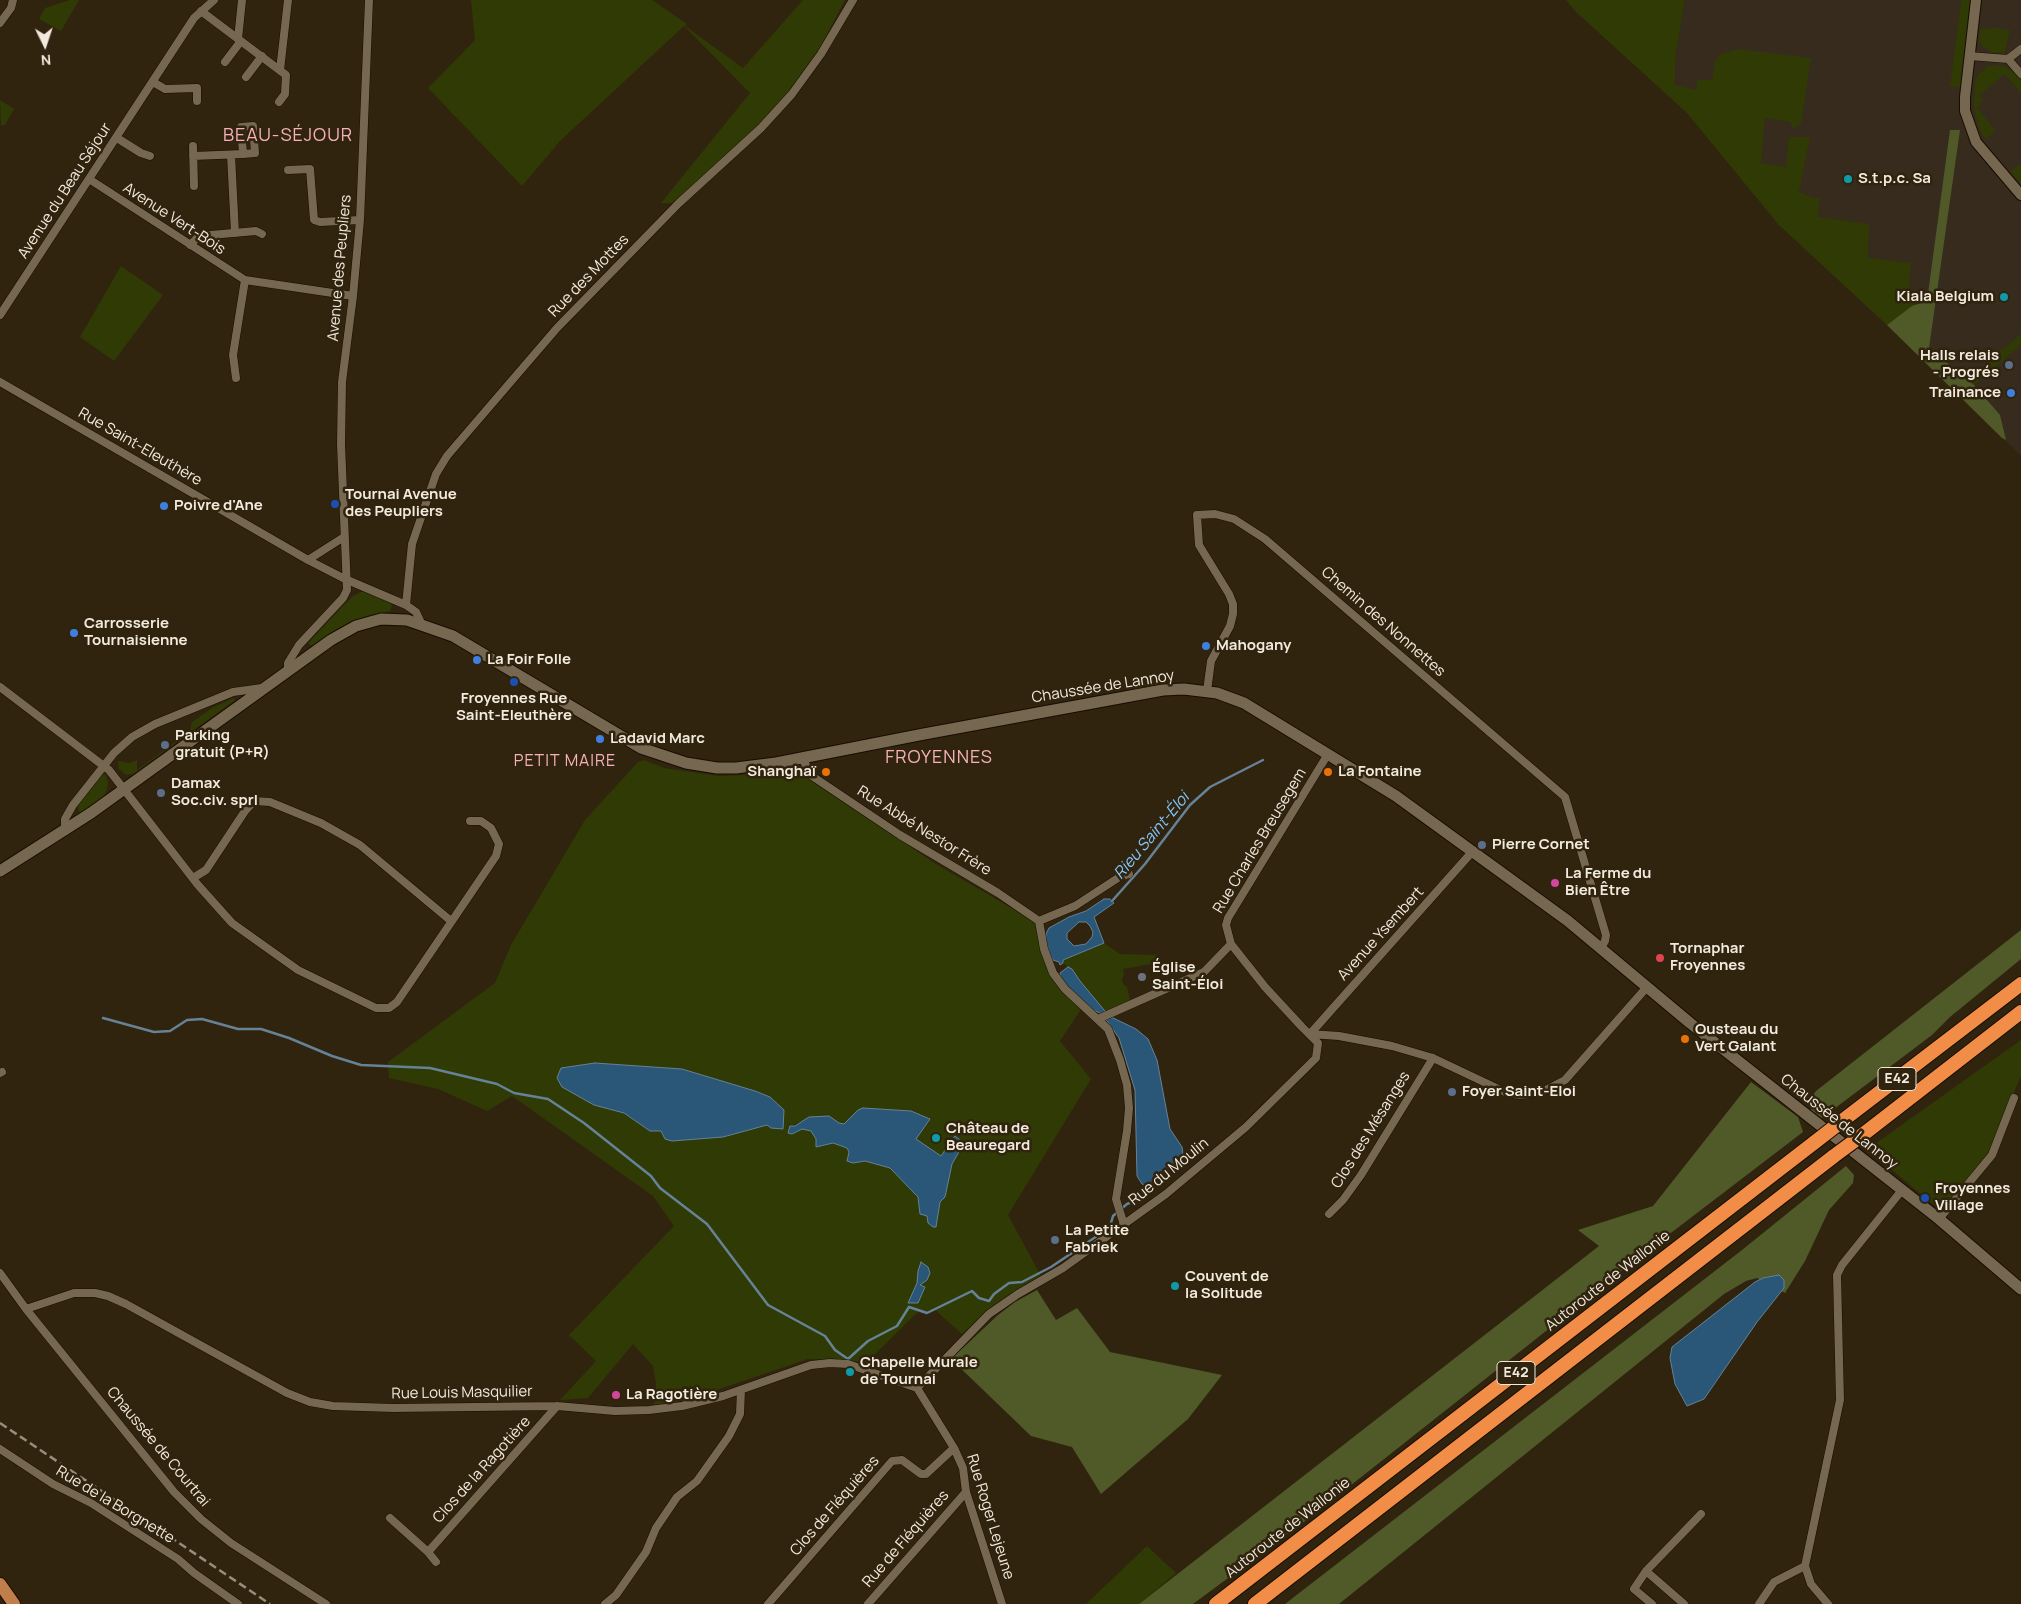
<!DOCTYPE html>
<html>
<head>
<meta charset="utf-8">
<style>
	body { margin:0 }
	#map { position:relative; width:2021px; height:1604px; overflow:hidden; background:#30240f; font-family:Manrope,sans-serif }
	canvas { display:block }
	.north { position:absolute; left:20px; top:20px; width:50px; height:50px; -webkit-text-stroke:4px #30240f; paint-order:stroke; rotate:176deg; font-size:14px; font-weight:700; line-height:20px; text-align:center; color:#f2eadd }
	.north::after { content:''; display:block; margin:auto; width:18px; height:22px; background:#f2eadd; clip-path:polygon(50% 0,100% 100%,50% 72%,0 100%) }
</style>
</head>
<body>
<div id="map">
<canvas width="2021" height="1604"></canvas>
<div class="north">N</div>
</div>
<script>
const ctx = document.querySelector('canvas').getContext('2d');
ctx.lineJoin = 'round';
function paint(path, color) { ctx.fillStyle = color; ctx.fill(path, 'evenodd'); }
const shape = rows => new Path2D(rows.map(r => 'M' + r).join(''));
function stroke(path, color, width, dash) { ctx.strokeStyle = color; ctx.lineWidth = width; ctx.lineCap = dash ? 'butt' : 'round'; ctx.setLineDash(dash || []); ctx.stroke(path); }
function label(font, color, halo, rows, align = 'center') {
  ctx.font = font + ' Manrope,sans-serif'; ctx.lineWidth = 5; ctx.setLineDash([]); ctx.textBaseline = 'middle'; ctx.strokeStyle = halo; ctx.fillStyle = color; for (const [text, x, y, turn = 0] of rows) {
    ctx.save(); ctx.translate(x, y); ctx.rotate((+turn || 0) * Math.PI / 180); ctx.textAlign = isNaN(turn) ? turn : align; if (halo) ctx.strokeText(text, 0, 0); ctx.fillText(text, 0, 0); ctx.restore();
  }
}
paint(shape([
	[1685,0,2021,0,2021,456,1887,325,1778,224,1675,85,1676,53]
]), '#362b1c');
paint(shape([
	[70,0,79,0,61,31,39,19,45,8],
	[471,0,652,0,687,24,685,26,743,68,803,0,845,0,803,80,772,116,679,203,661,203,750,93,684,26,560,141,522,186,428,88,475,40],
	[1566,0,1685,0,1676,53,1675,85,1697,90,1697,80,1712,80,1715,60,1721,54,1738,49,1811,58,1801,124,1793,129,1790,122,1765,118,1761,163,1786,167,1789,137,1810,137,1799,192,1814,198,1820,198,1818,217,1869,224,1868,258,1911,263,1908,299,1927,301,1912,306,1887,325,1778,224,1687,113,1576,12],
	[1961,0,1972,0,1960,88,1950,86],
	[1994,28,2010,30,2005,52,1994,53,1985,48,1979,43,1980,29],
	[1988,66,2005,66,2016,74,2021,80,2021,93,2005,74,1979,95,1983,101,1977,107,1995,131,1986,139,1981,133,1974,109,1975,80,1980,73],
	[0,100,14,109,5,125,1,125],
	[2021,164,2021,184,2010,171],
	[121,266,163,295,114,361,80,337],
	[2021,334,2021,345,1974,385,1969,378],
	[363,591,389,601,392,606,390,611,357,620,334,631,313,645,310,645,309,643,312,639,340,609,353,596],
	[234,698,235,700,133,774,126,775,119,769,118,761,129,763,137,760,137,770,190,731,192,722,212,708],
	[644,760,664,768,719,776,742,775,790,767,936,864,1037,923,1050,967,1083,1006,1060,1041,1091,1079,1008,1215,1041,1276,998,1303,962,1334,934,1309,927,1313,920,1310,866,1363,846,1360,808,1359,687,1400,654,1405,656,1384,653,1366,633,1344,588,1398,560,1400,596,1361,569,1335,674,1226,653,1196,512,1096,487,1111,438,1089,389,1078,388,1062,495,983,511,945,585,820,638,762],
	[595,1063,682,1069,755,1091,770,1097,779,1105,767,1124,723,1137,665,1139,661,1131,650,1131,624,1113,583,1066],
	[898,1110,911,1111,930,1119,916,1139,941,1157,955,1136,964,1143,952,1164,945,1197,940,1201,938,1212,920,1214,918,1197,890,1168,865,1161,853,1163,847,1157,849,1152,847,1148,833,1143,823,1146,811,1131,802,1129,792,1134,790,1126,806,1120,844,1124,848,1120],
	[102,774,106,775,108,782,107,790,104,796,82,812,79,812,78,806,98,777],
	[1104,943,1120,954,1155,955,1157,963,1123,969,1124,975,1122,979,1123,984,1127,987,1130,1000,1105,1012,1068,967,1063,963,1063,960],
	[2021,1040,2021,1076,1988,1153,1951,1202,1939,1209,1886,1165,1865,1151],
	[1147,1546,1176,1573,1139,1604,1086,1604]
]), '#303a05');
paint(shape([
	[1950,130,1960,130,1929,348,1974,385,2000,415,2006,440,2002,438,1887,325,1912,306,1927,301],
	[2021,930,2021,959,1950,1017,1932,1035,1822,1118,1811,1110,1809,1100,1816,1091],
	[1751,1082,1798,1117,1803,1132,1646,1252,1317,1512,1193,1604,1139,1604,1599,1246,1578,1230,1653,1206],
	[1846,1166,1854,1175,1853,1183,1829,1210,1805,1261,1785,1293,1757,1278,1746,1281,1724,1294,1339,1604,1285,1604,1742,1250],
	[1037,1290,1056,1320,1077,1308,1110,1352,1222,1375,1188,1419,1101,1494,1072,1447,1031,1436,951,1359,998,1315,1015,1302]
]), '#4f5a28');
const water = shape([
	[1104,899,1110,899,1114,903,1094,917,1104,943,1063,960,1063,963,1060,965,1059,962,1053,960,1049,952,1046,940,1046,934,1049,928,1069,917,1086,911,1104,899],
	[1079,922,1086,922,1090,926,1093,932,1092,937,1086,944,1074,946,1067,939,1067,933,1079,922],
	[1068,967,1072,969,1080,981,1109,1016,1136,1029,1148,1039,1157,1060,1170,1129,1182,1147,1183,1154,1169,1171,1151,1187,1142,1184,1137,1176,1135,1090,1119,1038,1102,1014,1091,1009,1060,980,1060,973,1068,967],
	[595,1063,682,1069,755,1091,770,1097,784,1110,783,1129,771,1128,767,1125,723,1137,672,1141,665,1139,661,1131,650,1131,624,1113,594,1105,562,1087,557,1078,561,1068,595,1063],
	[863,1108,911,1111,930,1119,916,1139,941,1156,955,1136,964,1143,952,1164,945,1197,940,1202,936,1227,933,1227,928,1223,927,1216,920,1214,918,1197,890,1168,865,1161,853,1163,847,1161,849,1152,847,1148,833,1143,816,1147,816,1139,811,1131,802,1129,792,1134,788,1133,790,1126,795,1126,809,1117,829,1116,839,1123,844,1124,858,1110,863,1108],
	[921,1262,928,1267,930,1273,927,1280,920,1285,925,1287,918,1303,908,1303,917,1283,918,1271,921,1262],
	[1779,1275,1784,1280,1784,1288,1757,1322,1704,1399,1687,1406,1675,1384,1670,1358,1672,1347,1755,1282,1763,1278,1779,1275]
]);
paint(water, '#2a5678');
stroke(water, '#668296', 1);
stroke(shape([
	[1112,901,1145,864,1190,805,1210,787,1263,760],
	[103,1018,154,1032,170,1031,187,1020,202,1019,238,1029,261,1029,289,1038,332,1056,361,1065,430,1068,497,1084,514,1093,548,1099,584,1123,651,1176,660,1188,707,1224,768,1305,825,1336,835,1350,848,1359,868,1341,897,1326,909,1307,927,1313,972,1291,979,1298,989,1301,994,1294,1009,1283,1022,1282,1051,1267,1106,1230,1111,1223,1113,1216,1127,1204,1142,1198,1148,1186]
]), '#668296', 2.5);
const minor = shape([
	[201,11,286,75,285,94,279,102],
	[0,23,11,8,13,0],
	[238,39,242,0],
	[1969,56,2008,59],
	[2008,59,2021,74],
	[2008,59,2021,49],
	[225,62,241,41],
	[280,70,288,0],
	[246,77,262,56],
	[153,82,165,89,197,88,197,101],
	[117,138,141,153,150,156],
	[193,146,194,186],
	[231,155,235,233],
	[193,156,243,154,241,127,253,126,255,153,243,154],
	[288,170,310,169,314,220,320,222,360,220],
	[89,179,245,280,353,296],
	[190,245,199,236,256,231,262,234],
	[0,315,194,18,214,0],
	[236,378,233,355,245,280],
	[0,382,308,560,345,579,406,605,416,612,421,623],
	[308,560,344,537],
	[406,605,412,544,436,474,447,456,557,328,679,203,761,128,792,94,821,54,853,0],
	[288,670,288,663,299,645,343,598,347,590,341,444,342,382,353,296,360,220,369,0],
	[0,687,109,770,198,885,232,923,298,970,376,1008,389,1008,397,1002,496,856,499,844,491,828,481,821,470,821],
	[1207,691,1211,661,1230,626,1233,614,1233,604,1229,594,1199,545,1197,515,1215,514,1234,519,1265,539,1565,797,1606,935,1605,941,1601,948],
	[802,758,812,776,900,835,998,893,1039,921,1044,949,1053,973,1065,989,1108,1029,1120,1060,1127,1085,1129,1108,1127,1131,1116,1199,1124,1225],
	[65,831,65,819,73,805,114,753,132,737,155,724,233,692,262,688],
	[193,878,206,870,245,811,254,801,270,802,321,823,360,845,451,921],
	[1039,921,1075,906,1121,876,1129,874],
	[1098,1019,1204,972,1231,944],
	[1310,1034,1339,1036,1392,1046,1433,1058,1507,1093,1520,1095,1540,1093,1565,1080,1647,987],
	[1310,1034,1472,852],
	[0,1073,2,1072],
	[1329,1214,1343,1200,1361,1175,1433,1058],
	[1939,1219,1992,1155,2014,1098],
	[0,1273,26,1309,174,1492,201,1519,231,1543,326,1604],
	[26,1309,74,1293,95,1293,108,1296,126,1304,287,1393,310,1402,333,1406,393,1408,557,1406,615,1411,649,1410,682,1406,723,1396,811,1365,830,1363,848,1364,917,1388],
	[917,1388,989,1314,1018,1294,1063,1268,1166,1194,1246,1127,1316,1058,1318,1043,1302,1027,1265,987,1231,944,1226,925,1228,918,1328,754],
	[917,1388,954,1448,963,1468,966,1492,1002,1604],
	[0,1449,53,1484,91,1503,178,1559,194,1573,238,1604],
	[390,1518,428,1552,436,1562],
	[428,1552,557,1406],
	[1646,1571,1634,1589,1652,1604],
	[605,1604,616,1595,646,1552,656,1528,677,1497,697,1481,729,1436,740,1414,741,1390],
	[768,1604,892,1461,902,1460,921,1474,926,1474,954,1448],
	[868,1604,966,1492],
	[1684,1604,1646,1571,1701,1514],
	[1759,1604,1774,1582,1805,1566],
	[1828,1604,1811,1584,1805,1566,1840,1400,1837,1275,1842,1265,1902,1190]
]);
const tertiary = shape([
	[1976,0,1965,97,1965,111,1976,142,2021,195]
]);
const secondary = shape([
	[0,871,91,813,331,640,356,626,381,619,407,620,453,636,641,748,686,763,717,768,736,768,776,763,924,734,1163,690,1184,689,1217,693,1244,703,1396,796,1535,897,1568,921,1690,1023,1939,1219,2021,1289]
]);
const primary = shape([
	[0,1584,14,1604]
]);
const motorway = shape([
	[1842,1121,2021,984],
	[1861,1136,2021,1012],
	[1216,1604,1815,1142],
	[1255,1604,1834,1156]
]);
stroke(minor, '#180c00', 9);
stroke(tertiary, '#180c00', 12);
stroke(secondary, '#180c00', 13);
stroke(primary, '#180c00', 14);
stroke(motorway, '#180c00', 16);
stroke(minor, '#766750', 8);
stroke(tertiary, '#766750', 10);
stroke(secondary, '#766750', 11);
stroke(primary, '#c07e4b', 12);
stroke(motorway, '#f18d47', 14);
stroke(shape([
	[0,1423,270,1604]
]), '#988e7d', 2.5, [8, 4]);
const motorwayBridge = shape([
	[1815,1142,1842,1121],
	[1834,1156,1861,1136]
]);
stroke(motorwayBridge, '#180c00', 16, []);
stroke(motorwayBridge, '#f18d47', 14);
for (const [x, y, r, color] of [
	[1848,179,5,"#0f9aa8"],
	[2004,297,5,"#0f9aa8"],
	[2009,365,5,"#5c6f8a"],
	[2011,393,5,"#3f7fe0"],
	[335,504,5,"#1a4fb4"],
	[164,506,5,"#3f7fe0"],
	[74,633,5,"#3f7fe0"],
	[1206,646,5,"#3f7fe0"],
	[477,660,5,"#3f7fe0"],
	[514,682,5,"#1a4fb4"],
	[600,739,5,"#3f7fe0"],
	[165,745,5,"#5c6f8a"],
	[826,772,5,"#e8710a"],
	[1328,772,5,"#e8710a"],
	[161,793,5,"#5c6f8a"],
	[1482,845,5,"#5c6f8a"],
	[1555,883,5,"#d1479c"],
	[1660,958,5,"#e0444e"],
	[1142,977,5,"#6b7280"],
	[1685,1039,5,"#e8710a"],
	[1452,1092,5,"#5c6f8a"],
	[936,1138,5,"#0f9aa8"],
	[1925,1198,5,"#1a4fb4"],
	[1055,1240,5,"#5c6f8a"],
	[1175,1286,5,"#0f9aa8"],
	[850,1372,5,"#0f9aa8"],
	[616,1395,5,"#d1479c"]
]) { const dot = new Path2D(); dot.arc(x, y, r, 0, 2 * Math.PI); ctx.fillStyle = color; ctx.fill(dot); stroke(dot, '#30240f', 2); }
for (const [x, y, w] of [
	[1897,1079,38],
	[1516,1373,38]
]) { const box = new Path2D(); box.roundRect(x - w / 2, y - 11.5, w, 23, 4); ctx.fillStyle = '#30240f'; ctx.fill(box); stroke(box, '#f2eadd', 1); }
label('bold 14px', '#f2eadd', null, [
	["E42",1897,1079],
	["E42",1516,1373]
]);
label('bold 15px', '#f2eadd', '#30240f', [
	["S.t.p.c. Sa",1858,179],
	["Kiala Belgium",1994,297,"right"],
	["Halls relais",1999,356,"right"],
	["- Progrés",1999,373,"right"],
	["Trainance",2001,393,"right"],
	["Tournai Avenue",345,495],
	["des Peupliers",345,512],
	["Poivre d'Ane",174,506],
	["Carrosserie",84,624],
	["Tournaisienne",84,641],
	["Mahogany",1216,646],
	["La Foir Folle",487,660],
	["Froyennes Rue",514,699,"center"],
	["Saint-Eleuthère",514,716,"center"],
	["Parking",175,736],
	["gratuit (P+R)",175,753],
	["Ladavid Marc",610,739],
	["Shanghaï",816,772,"right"],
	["La Fontaine",1338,772],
	["Damax",171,784],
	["Soc.civ. sprl",171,801],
	["Pierre Cornet",1492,845],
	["La Ferme du",1565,874],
	["Bien Être",1565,891],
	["Tornaphar",1670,949],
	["Froyennes",1670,966],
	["Église",1152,968],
	["Saint-Éloi",1152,985],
	["Ousteau du",1695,1030],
	["Vert Galant",1695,1047],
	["Foyer Saint-Eloi",1462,1092],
	["Château de",946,1129],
	["Beauregard",946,1146],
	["Froyennes",1935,1189],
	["Village",1935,1206],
	["La Petite",1065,1231],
	["Fabriek",1065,1248],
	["Couvent de",1185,1277],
	["la Solitude",1185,1294],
	["Chapelle Murale",860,1363],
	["de Tournai",860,1380],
	["La Ragotière",626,1395]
], 'left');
label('15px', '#f2eadd', '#30240f', [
	["Avenue du Beau Séjour",65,191,-57],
	["Avenue Vert-Bois",174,219,33],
	["Avenue des Peupliers",340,268,-85],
	["Rue des Mottes",589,276,-46],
	["Rue Saint-Eleuthère",140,447,30],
	["Chemin des Nonnettes",1383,622,41],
	["Chaussée de Lannoy",1103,687,-9],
	["Rue Abbé Nestor Frère",924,831,32],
	["Rue Charles Breusegem",1260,841,-59],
	["Avenue Ysembert",1381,934,-48],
	["Chaussée de Lannoy",1839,1122,38],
	["Clos des Mésanges",1371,1130,-58],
	["Rue du Moulin",1169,1172,-39],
	["Autoroute de Wallonie",1608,1281,-38],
	["Rue Louis Masquilier",462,1393,-1],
	["Chaussée de Courtrai",158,1447,50],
	["Clos de la Ragotière",482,1470,-48],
	["Rue de la Borgnette",115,1505,31],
	["Clos de Fléquières",835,1506,-49],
	["Rue Roger Lejeune",990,1517,73],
	["Autoroute de Wallonie",1288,1528,-38],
	["Rue de Fléquières",906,1539,-49]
]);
ctx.letterSpacing = '1px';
label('16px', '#f6b2b8', '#30240f', [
	["PETIT MAIRE",565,762]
]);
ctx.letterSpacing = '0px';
label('italic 16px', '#83c7fe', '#30240f', [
	["Rieu Saint-Éloi",1152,836,-50]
]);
ctx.letterSpacing = '1px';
label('18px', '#f6b2b8', '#30240f', [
	["BEAU-SÉJOUR",288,136],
	["FROYENNES",939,758]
]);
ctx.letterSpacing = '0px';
</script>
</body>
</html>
